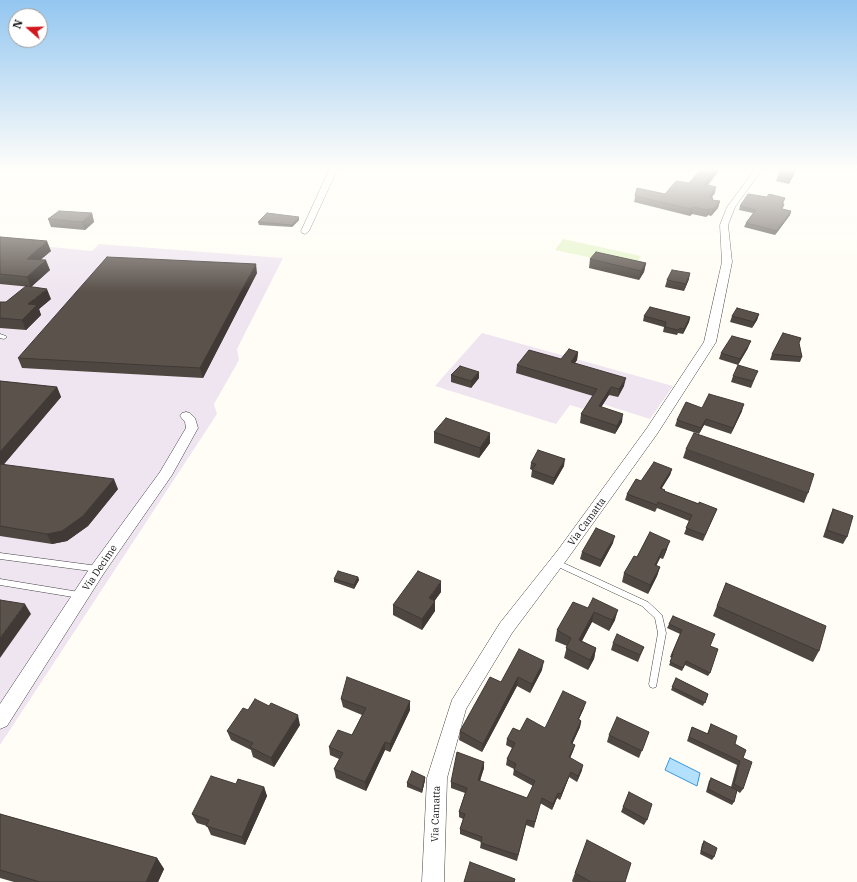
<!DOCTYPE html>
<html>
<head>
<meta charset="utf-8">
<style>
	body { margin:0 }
	#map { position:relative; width:857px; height:882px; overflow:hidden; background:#fffdf5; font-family:"IBM Plex Serif",serif }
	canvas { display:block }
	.north { position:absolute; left:8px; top:8px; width:40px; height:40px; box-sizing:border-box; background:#fff; border:1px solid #a0a0a0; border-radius:50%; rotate:290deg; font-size:11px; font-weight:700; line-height:16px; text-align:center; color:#111 }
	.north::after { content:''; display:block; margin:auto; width:14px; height:18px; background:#d2181e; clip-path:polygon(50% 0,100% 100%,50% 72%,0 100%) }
</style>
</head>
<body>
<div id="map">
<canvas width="857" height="882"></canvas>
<div class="north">N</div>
</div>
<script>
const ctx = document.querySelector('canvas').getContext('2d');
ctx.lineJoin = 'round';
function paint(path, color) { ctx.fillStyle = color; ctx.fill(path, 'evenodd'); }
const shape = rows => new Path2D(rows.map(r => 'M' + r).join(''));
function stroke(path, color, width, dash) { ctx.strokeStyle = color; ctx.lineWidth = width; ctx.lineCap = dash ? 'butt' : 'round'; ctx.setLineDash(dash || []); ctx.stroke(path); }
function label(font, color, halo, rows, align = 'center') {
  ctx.font = font + ' "IBM Plex Serif",serif'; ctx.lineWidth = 4; ctx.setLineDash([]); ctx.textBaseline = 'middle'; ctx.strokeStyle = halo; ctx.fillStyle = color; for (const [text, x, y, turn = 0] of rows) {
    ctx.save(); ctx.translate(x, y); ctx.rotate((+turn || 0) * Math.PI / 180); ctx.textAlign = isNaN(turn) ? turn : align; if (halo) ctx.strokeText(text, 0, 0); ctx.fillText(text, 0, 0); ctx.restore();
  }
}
paint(shape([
	[0,242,92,251,99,244,283,258,237,349,239,360,214,404,217,414,0,745],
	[482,333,673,386,650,419,596,402,590,411,570,405,556,424,435,386]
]), '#efe5f0');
paint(shape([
	[563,239,641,256,634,267,555,250]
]), '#e6f5cb');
const water = shape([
	[670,758,700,773,697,786,665,770,670,758]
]);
paint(water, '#b3e0fd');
stroke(water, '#3296dc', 1);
const service = shape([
	[0,334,6,336,7,337,4,339,0,338,0,334],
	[0,553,98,566,101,567,102,569,101,571,98,572,0,559,0,553],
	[557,560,648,602,662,615,666,633,656,687,653,688,650,687,649,684,658,633,655,618,642,606,554,565,553,563,554,561,557,560],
	[0,579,79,592,82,593,83,595,82,597,79,598,0,585,0,579]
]);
const minor = shape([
	[330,168,338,168,309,231,305,234,302,233,301,231,330,168],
	[504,168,512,168,513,169,509,171,504,168],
	[756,168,763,168,735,207,728,225,732,262,716,342,657,434,568,558,512,633,466,709,447,778,444,882,422,882,427,778,452,700,500,623,558,550,647,428,704,342,722,262,720,225,727,207,756,168],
	[186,412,190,413,195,418,198,428,172,475,104,573,7,726,0,729,0,704,92,565,160,472,186,428,185,422,180,416,182,413,186,412]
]);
const tertiary = shape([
	[0,168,5,168,0,172,0,168]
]);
stroke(service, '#444', 1);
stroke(minor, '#444', 1);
stroke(tertiary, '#444', 1);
paint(service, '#fff');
paint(minor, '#fff');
paint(tertiary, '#fff');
paint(shape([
	[783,168,797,168,789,184,776,181,778,176],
	[806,168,814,168,814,170],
	[718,172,708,185,715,193,712,197,713,200,720,201,718,208,711,216,708,215,706,217,692,214,690,216,634,202,637,188,665,194,689,183],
	[767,197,785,198,783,204,782,209,791,211,790,215,775,235,744,227,746,223,753,213,739,210,740,206],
	[92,213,94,222,85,230,51,227,48,219],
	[299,220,292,227,259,225,258,222],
	[0,237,51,251,40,260,50,270,31,287,0,284],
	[590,259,646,263,644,272,639,280,589,268],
	[257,273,203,378,22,368,18,358],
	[689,279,684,291,665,287,667,280],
	[51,299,39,309,41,315,26,330,0,328,0,302,6,302],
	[759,314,757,320,752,328,730,322,732,316],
	[644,316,690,317,689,322,683,334,678,333,677,335,663,332,664,327,643,321],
	[799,343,802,357,800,362,770,360,772,354],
	[748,348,738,365,719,359,721,353],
	[578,352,577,360,575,363,624,386,618,397,609,395,601,407,622,422,615,434,580,423,581,414,593,396,516,373,517,365,561,359],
	[479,372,479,378,471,388,451,382,451,375],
	[733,376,755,378,751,388,731,382],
	[0,381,57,387,61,397,3,465,118,489,88,526,67,541,52,544,0,536],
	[702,408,742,411,731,434,704,425,699,434,675,426,677,420],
	[434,432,490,443,479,458,434,443],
	[686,449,808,493,804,503,683,458],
	[531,463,564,466,553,485,531,477,532,470,530,469],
	[672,469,670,475,662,488,664,491,699,504,717,509,703,541,684,534,689,521,657,508,655,512,625,500,627,494,641,481],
	[833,509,847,537,843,544,823,537,830,516],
	[650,532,667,549,663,559,660,558,656,566,660,567,657,576,648,594,622,582,624,573,637,557],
	[613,543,600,567,580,559,582,552],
	[358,577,359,580,354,589,334,582,334,579],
	[726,583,819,651,813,662,713,616],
	[441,592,434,601,435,611,422,630,393,615,393,605],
	[588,608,615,620,609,631,592,622,582,641,596,648,594,659,588,670,564,658,567,646,555,641,557,630],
	[673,616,710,646,710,673,708,676,685,665,682,671,669,665,672,658,670,657,680,634,667,628],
	[613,643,644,647,638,662,611,650],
	[542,670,530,693,517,686,482,752,459,740,460,731,501,682],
	[676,678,708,694,703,706,671,690],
	[341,699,410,701,410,710,390,752,385,750,366,791,336,778,334,769,339,759,330,755,329,747,352,735,362,715,343,707],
	[584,708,579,719,581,721,580,727,572,744,575,745,573,751,570,758,582,770,577,782,569,777,560,800,557,798,552,810,540,803,534,828,526,825,517,861,480,848,481,842,460,834,460,829,463,819,459,817,459,812,465,793,451,788,451,782,484,762,484,768,480,781,527,798,533,786,513,775,514,769,506,765,507,759,512,748,506,745,507,739,520,731,545,728],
	[248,710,300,725,274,767,253,757,251,750,231,740,227,731],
	[711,724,735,744,743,758,743,789,740,793,737,791,734,802,732,805,706,792,709,781,711,778,731,787,737,765,687,741,692,727,707,734],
	[649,732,639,758,607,742,609,735],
	[425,777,425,780,422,793,407,787,407,783],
	[236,784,264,787,267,796,245,845,211,835,207,826,197,823,192,814],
	[629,792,647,820,644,825,621,812],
	[0,814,157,858,164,869,158,882,14,882,0,878],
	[587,840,625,882,573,882,572,881],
	[704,841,714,857,712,860,700,854,702,844]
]), '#4e4741');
paint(shape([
	[718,168,719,168,718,172,703,191,704,184],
	[796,168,797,168,789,184,790,179],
	[716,187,715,193,707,203,709,197],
	[720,201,718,208,711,216,713,209],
	[693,207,692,214,690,216,691,209],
	[710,208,708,215,706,217,708,210],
	[791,211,790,215,775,235,777,231],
	[92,213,94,222,85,230,82,222],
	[299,217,299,220,292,227,292,225],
	[47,241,51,251,31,268,27,259],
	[46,260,50,270,31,287,27,277],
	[646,263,644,272,639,280,641,271],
	[256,264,257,273,203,378,200,368],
	[690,273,689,279,684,291,686,284],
	[47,289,51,299,39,309,41,315,26,330,22,320,28,304],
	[759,314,757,320,752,328,754,322],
	[690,317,689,322,683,334,684,329],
	[751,341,748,348,738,365,740,359],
	[578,352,577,360,570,370,571,362],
	[479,372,479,378,471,388,471,381],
	[626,378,624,386,618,397,619,389],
	[57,387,61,397,0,469,0,452],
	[611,387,609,395,597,414,599,406],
	[744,404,742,411,731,434,733,428],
	[623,414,622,422,615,434,617,426],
	[706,419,704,425,699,434,701,428],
	[490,433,490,443,479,458,480,448],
	[565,459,564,466,553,485,554,478],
	[672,469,670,475,658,494,660,488],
	[114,479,118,489,88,526,67,541,52,544,47,534],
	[615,536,613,543,600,567,601,560],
	[670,541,667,549,663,559,665,550],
	[663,549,660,558,652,574,655,565],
	[660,567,657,576,648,594,650,585],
	[358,577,359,580,354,589,354,585],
	[441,581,441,592,429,609,429,598],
	[435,601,435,611,422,630,422,619],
	[25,604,31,614,0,658,0,638],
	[618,610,615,620,609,631,612,620],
	[594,612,592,622,577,650,579,640],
	[596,648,594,659,588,670,590,660],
	[544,661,542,670,530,693,532,684],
	[518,677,517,686,482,752,483,744],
	[410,701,410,710,390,752,390,744],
	[586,702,584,708,576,725,578,719],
	[298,715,300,725,274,767,271,758],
	[581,721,580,727,570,749,571,743],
	[385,742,385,750,366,791,365,782],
	[575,745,573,751,568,763,569,757],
	[484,762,484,768,478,786,478,780],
	[583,765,582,770,577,782,578,776],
	[571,772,569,777,560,800,561,794],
	[425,777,425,780,422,793,422,790],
	[264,787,267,796,245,845,242,837],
	[558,793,557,798,552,810,553,804],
	[157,858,164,869,158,882,146,882]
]), '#403935');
const building = shape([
	[702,168,718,168,704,184,716,187,709,197,713,198,712,200,720,201,713,209,710,208,708,210,693,207,691,209,635,196,637,188,665,194,676,181,689,183,702,168],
	[783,168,796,168,790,179,778,176,783,168],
	[748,194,767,197,769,194,785,198,782,204,784,204,782,209,791,211,777,231,746,223,756,210,740,206,748,194],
	[59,211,92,213,82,222,48,219,59,211],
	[267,213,299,217,292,225,258,222,267,213],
	[0,237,47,241,27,259,46,260,27,277,0,274,0,237],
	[596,252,646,263,641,271,590,259,596,252],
	[107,257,256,264,200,368,18,358,107,257],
	[672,270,690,273,686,284,667,280,672,270],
	[26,286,47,289,28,304,37,305,22,320,0,318,0,302,6,302,26,286],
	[650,307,690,317,684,329,680,328,678,330,665,327,666,322,644,316,650,307],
	[737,308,759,314,754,322,732,316,737,308],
	[783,333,801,338,799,343,802,357,772,354,783,333],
	[732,336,751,341,740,359,721,353,732,336],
	[569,349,578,352,571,362,626,378,619,389,611,387,599,406,623,414,617,426,581,414,597,389,517,365,529,350,561,359,569,349],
	[738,365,758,371,753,381,733,376,738,365],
	[460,366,479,372,471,381,451,375,460,366],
	[0,381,57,387,0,452,0,381],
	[709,394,744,404,733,428,706,419,701,428,677,420,686,402,702,408,709,394],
	[446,418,490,433,480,448,434,432,446,418],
	[694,433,814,474,808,493,686,449,694,433],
	[538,450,565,459,554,478,532,470,536,464,531,463,538,450],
	[654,462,672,469,660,488,665,490,664,491,699,504,699,502,717,509,705,535,686,528,692,515,658,502,657,505,627,494,636,479,641,481,654,462],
	[0,464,114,479,83,516,62,531,47,534,0,526,0,464],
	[833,509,853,516,847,537,827,530,833,509],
	[596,528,615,536,601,560,582,552,596,528],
	[650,532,670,541,665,550,663,549,655,565,660,567,650,585,624,573,634,556,637,557,650,532],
	[338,571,358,577,354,585,334,579,338,571],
	[418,571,441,581,429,598,435,601,422,619,393,605,418,571],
	[726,583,826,626,819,651,717,606,726,583],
	[593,598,618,610,612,620,594,612,579,640,596,648,590,660,566,648,571,638,557,630,573,602,588,608,593,598],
	[0,600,25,604,0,638,0,600],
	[673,616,715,634,710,646,718,649,710,673,686,661,683,668,670,662,673,654,672,654,682,630,669,624,673,616],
	[617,634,644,647,640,655,613,643,617,634],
	[519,649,544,661,532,684,518,677,483,744,460,731,490,677,501,682,519,649],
	[347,677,410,701,390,744,385,742,365,782,334,769,343,753,329,747,338,730,352,735,366,708,341,699,347,677],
	[676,678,708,694,705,703,672,687,676,678],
	[563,691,586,702,578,719,581,721,571,743,575,745,569,757,583,765,578,776,571,772,561,794,558,793,553,804,542,798,535,822,527,820,518,855,481,843,482,837,460,829,465,814,459,812,467,788,451,782,457,752,484,762,478,780,527,798,535,781,514,770,516,764,507,759,515,743,507,739,513,728,520,731,527,718,545,728,563,691],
	[255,699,269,706,271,703,298,715,271,758,250,747,253,743,227,731,243,708,248,710,255,699],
	[617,717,649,732,642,751,609,735,617,717],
	[711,724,737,736,735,744,746,750,743,758,752,762,743,789,734,784,740,761,689,737,692,727,708,734,711,724],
	[412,771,425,777,422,790,407,783,412,771],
	[211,776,236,784,238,779,264,787,242,837,206,826,209,820,192,814,211,776],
	[711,778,737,790,734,802,708,789,711,778],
	[629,792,652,804,647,820,623,807,629,792],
	[0,814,157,858,146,882,40,882,0,870,0,814],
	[587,840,631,863,625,882,591,882,575,873,587,840],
	[704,841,717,848,714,857,701,851,704,841],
	[470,862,515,879,514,882,464,882,470,862]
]);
paint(building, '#5b524c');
stroke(building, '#403935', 1);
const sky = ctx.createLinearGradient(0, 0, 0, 292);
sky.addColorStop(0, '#93c6f0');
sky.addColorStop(0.58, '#fffefa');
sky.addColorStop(1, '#fffefa00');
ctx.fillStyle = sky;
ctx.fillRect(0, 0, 857, 292);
label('10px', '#111', '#fff', [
	["Via Camatta",587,522,-54],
	["Via Decime",100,568,-56],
	["Via Camatta",436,814,-88]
]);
</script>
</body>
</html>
